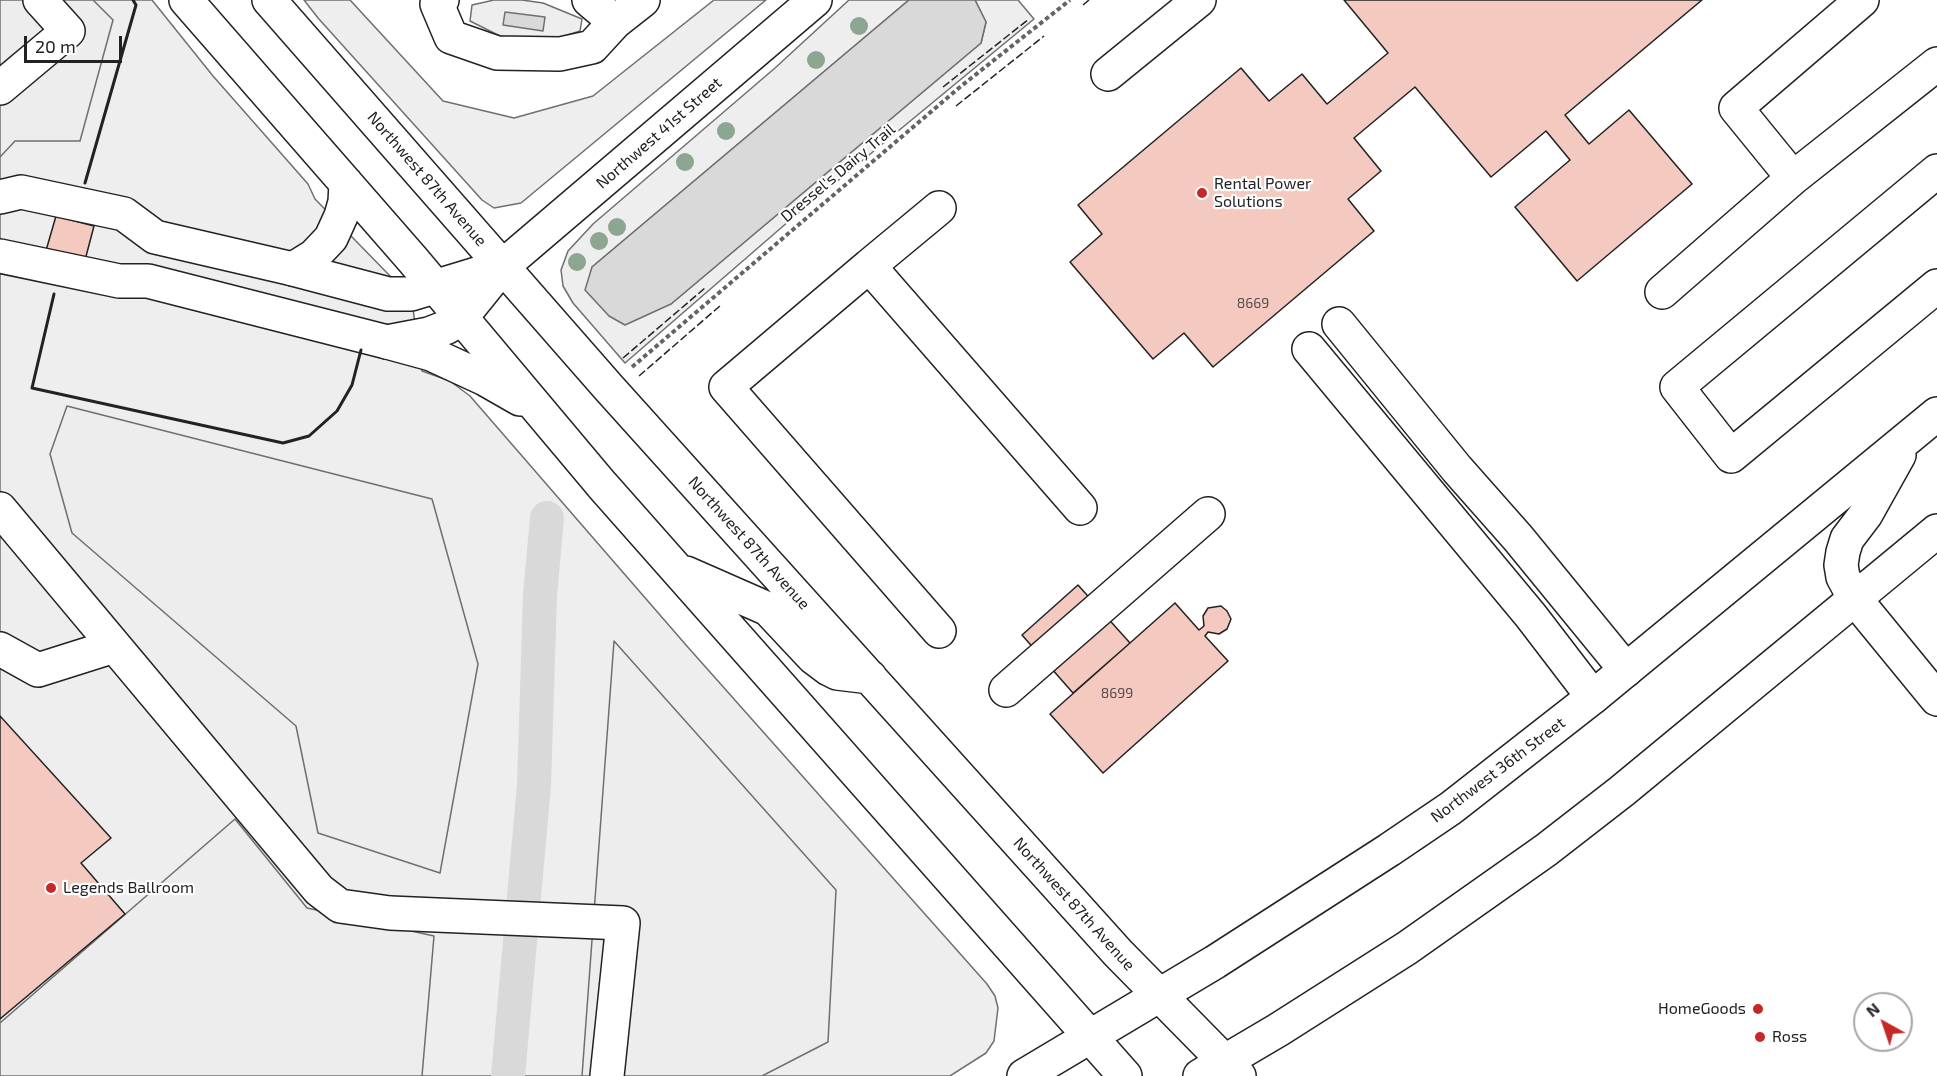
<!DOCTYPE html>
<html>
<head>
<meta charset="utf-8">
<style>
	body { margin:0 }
	#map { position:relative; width:1937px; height:1076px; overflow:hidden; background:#fff; font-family:"Exo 2",sans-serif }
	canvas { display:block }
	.north { position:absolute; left:1853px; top:992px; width:60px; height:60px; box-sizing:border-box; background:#fff; border:2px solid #a7a7a7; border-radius:50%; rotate:320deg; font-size:16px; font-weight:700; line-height:24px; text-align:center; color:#222 }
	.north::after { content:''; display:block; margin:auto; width:21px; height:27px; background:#c62828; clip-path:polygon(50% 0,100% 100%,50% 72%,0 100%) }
	.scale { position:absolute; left:24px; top:36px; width:98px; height:27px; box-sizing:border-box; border:3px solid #222; border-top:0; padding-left:8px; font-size:18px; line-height:21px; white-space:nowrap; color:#222; -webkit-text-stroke:4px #fff; paint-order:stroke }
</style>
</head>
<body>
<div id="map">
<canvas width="1937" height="1076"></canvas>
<div class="north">N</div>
<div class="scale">20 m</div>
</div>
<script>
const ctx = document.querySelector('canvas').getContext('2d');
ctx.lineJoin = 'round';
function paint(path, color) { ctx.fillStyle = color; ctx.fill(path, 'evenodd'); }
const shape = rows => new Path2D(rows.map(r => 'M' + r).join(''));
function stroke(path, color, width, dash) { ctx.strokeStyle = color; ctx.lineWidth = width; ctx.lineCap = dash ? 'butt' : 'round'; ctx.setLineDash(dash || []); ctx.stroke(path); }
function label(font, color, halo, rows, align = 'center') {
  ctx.font = font + ' "Exo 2",sans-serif'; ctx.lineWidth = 4.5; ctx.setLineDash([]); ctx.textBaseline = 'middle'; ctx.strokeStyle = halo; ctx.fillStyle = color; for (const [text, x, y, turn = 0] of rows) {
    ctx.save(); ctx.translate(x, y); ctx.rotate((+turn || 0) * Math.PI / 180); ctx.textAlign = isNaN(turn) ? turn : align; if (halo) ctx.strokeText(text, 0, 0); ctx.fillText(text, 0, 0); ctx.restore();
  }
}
const green = shape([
	[0,0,152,0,213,76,308,184,315,199,392,278,413,309,422,371,450,381,470,396,686,645,987,984,995,996,998,1008,994,1041,986,1053,950,1076,0,1076,0,0],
	[304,0,350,0,443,101,514,118,593,96,714,0,766,0,521,203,494,208,482,200,318,18,304,0],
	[494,0,522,0,543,3,582,19,580,31,546,42,500,36,470,21,472,5,494,0],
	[849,0,909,0,592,267,671,304,981,43,986,22,975,0,1018,0,1034,19,789,221,625,363,573,303,563,286,561,270,568,251,593,224,775,68,849,0]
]);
paint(green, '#eee');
stroke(green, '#6f6f6f', 1.5);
const parking = shape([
	[0,0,93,0,113,20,80,141,15,141,0,157,0,0],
	[67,406,432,499,478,664,440,873,318,833,296,726,72,533,50,454,67,406],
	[614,641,836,890,828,1042,762,1076,582,1076,614,641],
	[235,819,307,908,434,936,422,1076,0,1076,0,1023,235,819]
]);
paint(parking, '#ededed');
stroke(parking, '#6f6f6f', 1.5);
const water = shape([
	[909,0,975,0,986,22,981,43,671,304,625,325,609,316,585,290,592,267,909,0],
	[505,12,545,17,543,31,503,25,505,12]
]);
paint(water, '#d9d9d9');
stroke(water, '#6f6f6f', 1.5);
stroke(shape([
	[508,1076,534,785,540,595,547,518]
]), '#d9d9d9', 34);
const building = shape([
	[1344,0,1702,0,1565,115,1589,144,1629,110,1692,184,1577,281,1515,207,1570,160,1546,131,1491,177,1415,87,1354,138,1381,171,1348,199,1374,231,1213,367,1184,333,1153,359,1070,262,1102,234,1078,205,1241,68,1269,101,1302,74,1327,104,1388,53,1344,0],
	[56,216,94,226,84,264,45,254,56,216],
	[1078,585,1130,643,1073,693,1022,635,1078,585],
	[1175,603,1199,630,1204,626,1203,616,1208,608,1221,606,1227,611,1231,619,1227,629,1219,634,1208,632,1205,636,1228,661,1103,773,1050,714,1175,603],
	[0,716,111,838,81,863,125,914,0,1019,0,716]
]);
paint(building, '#f3c9c0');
stroke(building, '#222', 1.5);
const minor = shape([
	[442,0,437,4,451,37,497,53,560,54,592,47,615,22],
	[589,0,615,22,643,0],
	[1108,74,1199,0],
	[0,88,68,31,40,0],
	[1937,171,1677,387,1731,456,1937,286],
	[1793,178,1937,64],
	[0,197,21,192,124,214,155,237,293,269,388,294,411,294,503,266],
	[0,256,119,281,148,281,387,342,429,334,447,327,461,318,503,266,815,0],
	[869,266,939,208],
	[1662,292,1793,178,1736,108,1862,0],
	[1339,324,1457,469,1518,538,1626,670],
	[1309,349,1531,616,1593,697],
	[0,509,319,890,340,906,390,913,623,923,607,1076],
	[1855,599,1937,699],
	[939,631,726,387,869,266,1080,508],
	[0,649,38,670,114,646],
	[1006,690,1208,514]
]);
const major = shape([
	[186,0,413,260,602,485,1125,1076],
	[269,0,609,388,1118,953,1239,1076],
	[293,269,314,256,331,238,341,216,345,202,346,183],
	[387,342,431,354,485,379,520,399],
	[686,573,768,609,813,657,829,669,837,673,870,677],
	[1855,599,1843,577,1841,565,1843,552,1847,539,1866,514,1899,455],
	[1024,1076,1215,962,1389,850,1451,808,1593,697,1937,414],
	[1200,1076,1278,1030,1407,948,1546,850,1622,791,1937,531]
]);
stroke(minor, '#222', 36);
stroke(major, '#222', 36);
stroke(shape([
	[632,367,960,87,1070,0]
]), '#646464', 4, [4.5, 3]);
stroke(minor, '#fff', 33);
stroke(major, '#fff', 33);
stroke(shape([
	[1083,5,1089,0],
	[943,87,1029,19],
	[956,106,1044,36],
	[623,358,705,288],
	[639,376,721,305]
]), '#222', 1.5, [8, 3]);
stroke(shape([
	[85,183,136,5,133,0],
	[54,294,32,388,283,443,309,436,337,411,352,385,361,350]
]), '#222', 3);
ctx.fillStyle = '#8da692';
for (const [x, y] of [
	[859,26],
	[816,60],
	[726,131],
	[685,162],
	[617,227],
	[599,241],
	[577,262]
]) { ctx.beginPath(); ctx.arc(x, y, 9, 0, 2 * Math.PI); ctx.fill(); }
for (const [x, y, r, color] of [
	[1202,193,6,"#c62828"],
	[51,888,6,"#c62828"],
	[1758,1009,6,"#c62828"],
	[1760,1037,6,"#c62828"]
]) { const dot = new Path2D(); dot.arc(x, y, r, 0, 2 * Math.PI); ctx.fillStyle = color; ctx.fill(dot); stroke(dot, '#fff', 2); }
label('14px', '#564c4a', null, [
	["8669",1253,303],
	["8699",1117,693]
]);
label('16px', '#222', '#fff', [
	["Northwest 41st Street",659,133,-41],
	["Dressel's Dairy Trail",838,173,-40],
	["Northwest 87th Avenue",427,179,49],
	["Northwest 87th Avenue",749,543,48],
	["Northwest 36th Street",1498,770,-37],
	["Northwest 87th Avenue",1074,904,48]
]);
label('16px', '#222', '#fff', [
	["Rental Power",1214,184],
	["Solutions",1214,202],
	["Legends Ballroom",63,888],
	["HomeGoods",1746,1009,"right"],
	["Ross",1772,1037]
], 'left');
</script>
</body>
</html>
